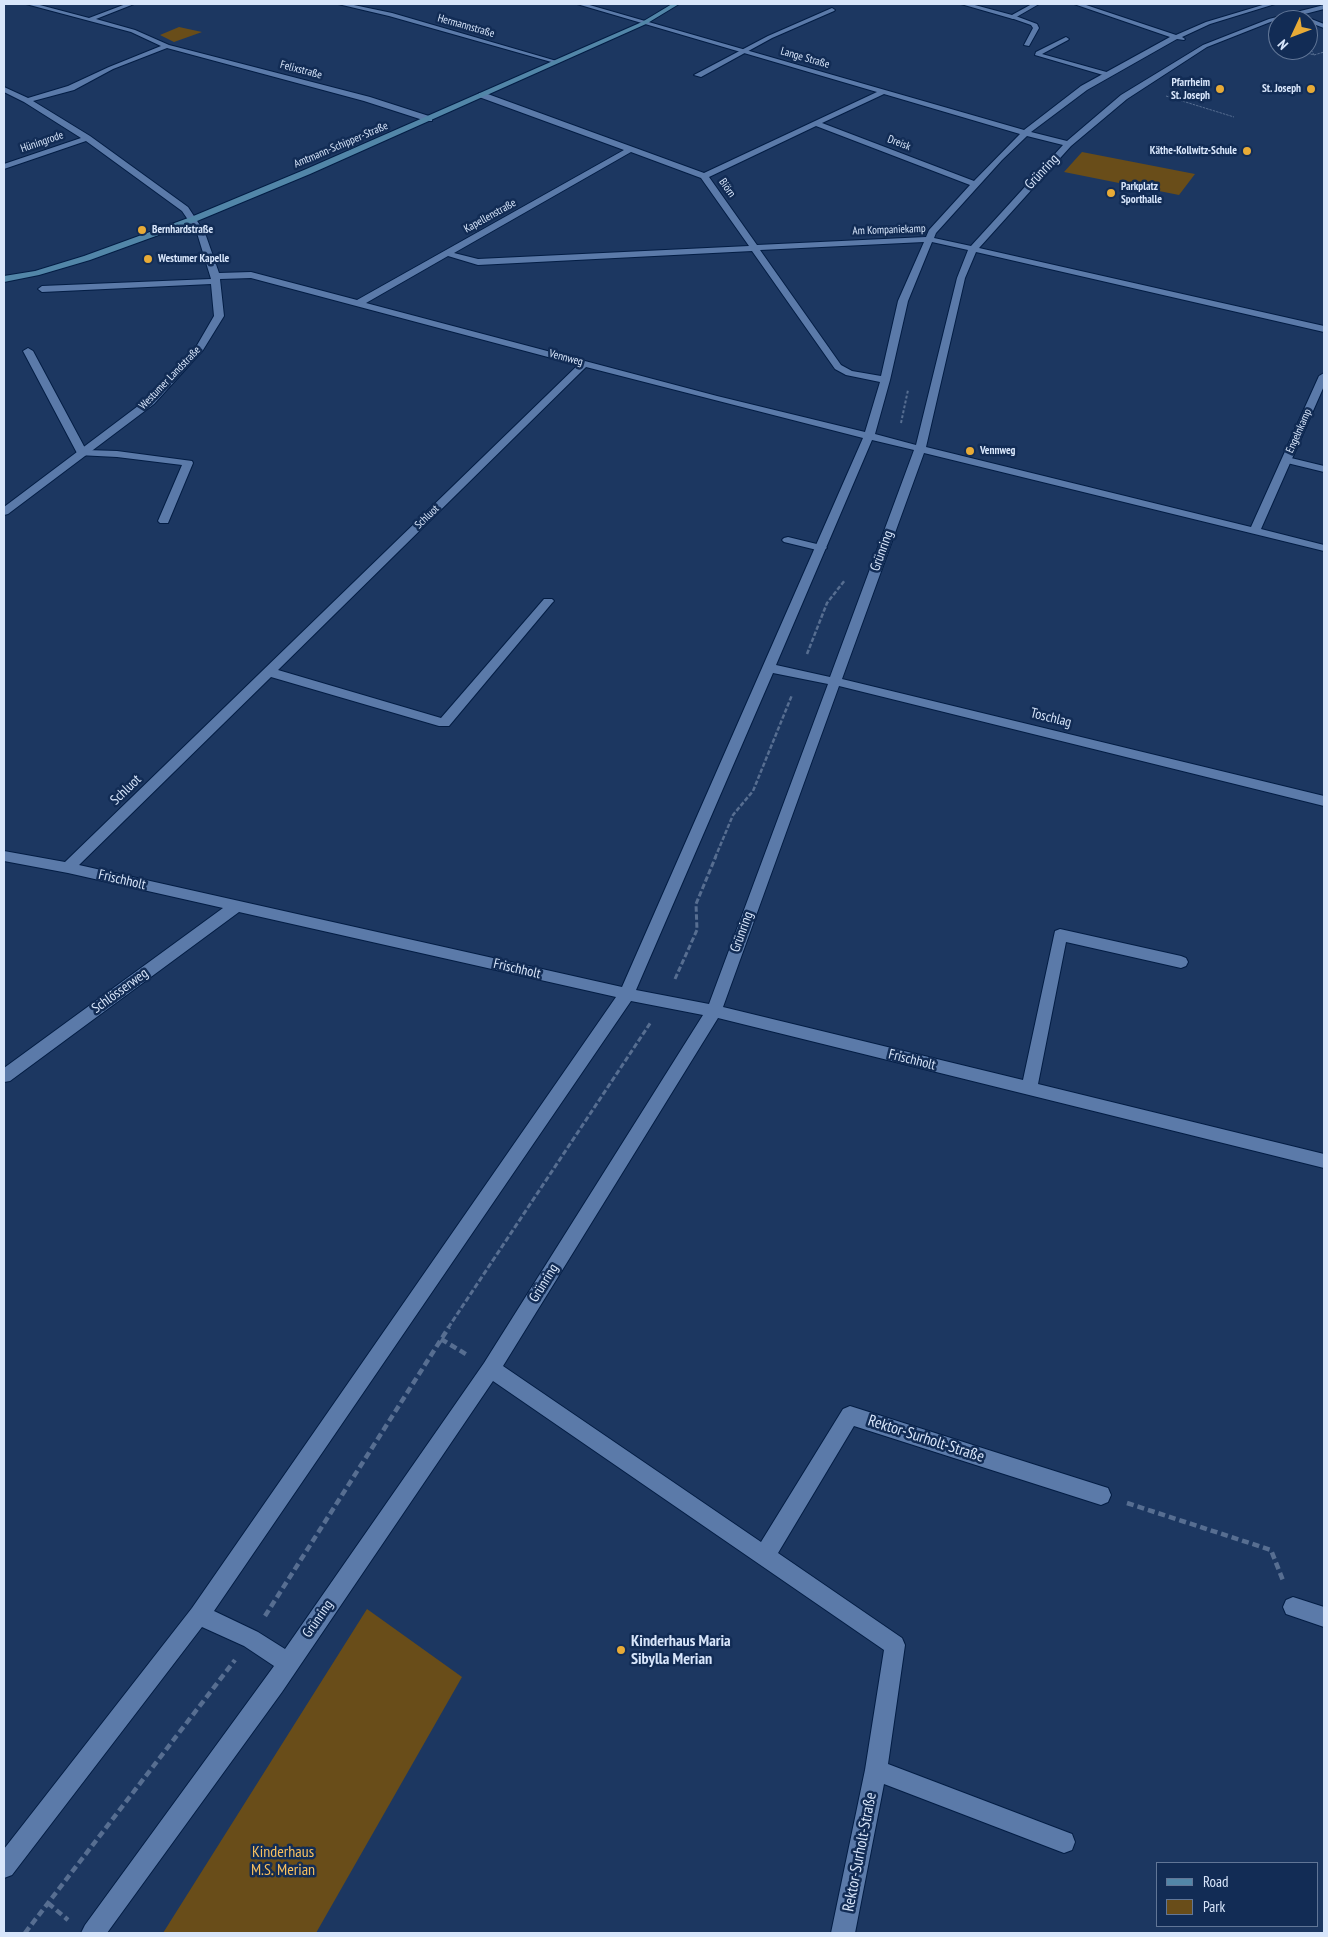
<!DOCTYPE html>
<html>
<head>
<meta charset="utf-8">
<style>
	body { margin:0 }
	#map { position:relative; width:1328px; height:1937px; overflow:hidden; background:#1c3761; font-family:"PT Sans Narrow",sans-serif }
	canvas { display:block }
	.frame { position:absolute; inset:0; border:5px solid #d8e6fb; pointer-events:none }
	.legend { position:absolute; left:1156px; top:1862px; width:162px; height:65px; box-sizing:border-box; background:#122c55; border:1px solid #617697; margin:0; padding:6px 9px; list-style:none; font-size:15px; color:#d8e6fb }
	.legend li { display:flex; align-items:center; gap:10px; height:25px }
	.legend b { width:25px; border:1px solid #617697 }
	.north { position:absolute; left:1268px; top:10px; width:50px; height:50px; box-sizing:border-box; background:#122c55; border:1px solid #617697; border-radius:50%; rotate:227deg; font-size:14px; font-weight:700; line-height:20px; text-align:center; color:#d8e6fb }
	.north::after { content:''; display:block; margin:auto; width:18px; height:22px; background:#e8ab37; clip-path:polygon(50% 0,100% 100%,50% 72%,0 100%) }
</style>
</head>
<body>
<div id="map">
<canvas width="1328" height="1937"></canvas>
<div class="frame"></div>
<ul class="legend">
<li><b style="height:6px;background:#5286a8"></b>Road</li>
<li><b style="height:14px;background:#694d19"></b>Park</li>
</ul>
<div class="north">N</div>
</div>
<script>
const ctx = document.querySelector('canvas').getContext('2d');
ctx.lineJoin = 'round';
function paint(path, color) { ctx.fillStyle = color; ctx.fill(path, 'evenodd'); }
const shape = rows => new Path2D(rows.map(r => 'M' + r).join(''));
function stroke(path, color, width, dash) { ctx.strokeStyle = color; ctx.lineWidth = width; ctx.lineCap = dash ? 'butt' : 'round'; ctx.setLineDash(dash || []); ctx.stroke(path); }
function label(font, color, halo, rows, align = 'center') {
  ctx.font = font + ' "PT Sans Narrow",sans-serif'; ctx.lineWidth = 5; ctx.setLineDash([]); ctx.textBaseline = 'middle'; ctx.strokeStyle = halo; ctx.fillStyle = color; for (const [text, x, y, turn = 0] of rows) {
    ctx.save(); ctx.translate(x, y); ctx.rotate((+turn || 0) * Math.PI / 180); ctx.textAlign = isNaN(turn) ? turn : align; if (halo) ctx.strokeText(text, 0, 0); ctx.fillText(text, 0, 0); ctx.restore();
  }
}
paint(shape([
	[179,27,202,32,174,42,160,35],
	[1082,152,1195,174,1179,195,1064,172],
	[367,1609,462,1677,316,1933,163,1933]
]), '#694d19');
const lane = shape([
	[832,8,835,10,834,11,772,38,701,77,694,75,768,36,832,8],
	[1013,15,1037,24,1039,28,1029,46,1024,45,1033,28,1031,25,1011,18,1010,17,1013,15],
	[1066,37,1069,39,1068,40,1042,54,1110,73,1110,77,1035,55,1036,52,1066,37],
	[28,348,33,351,86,450,117,451,192,461,193,463,168,523,160,523,158,521,182,465,117,457,78,455,23,351,28,348],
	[1287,457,1324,466,1324,472,1283,462,1282,460,1283,458,1287,457],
	[788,537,825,546,827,548,821,551,784,542,782,540,784,538,788,537]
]);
const street = shape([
	[26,4,36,4,89,18,126,4,134,4,96,19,135,30,169,45,370,97,432,117,432,121,426,121,364,101,167,48,113,69,74,90,33,101,90,136,188,207,205,233,219,273,251,272,357,300,624,150,479,97,479,93,485,93,704,173,877,92,577,4,586,4,1024,130,1081,86,1170,37,1074,4,1083,4,1176,35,1206,22,1266,4,1275,4,1210,24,1182,37,1185,39,1184,40,1177,39,1087,90,1031,132,1067,141,1121,95,1203,45,1269,19,1324,5,1324,9,1301,15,1324,24,1324,28,1308,22,1308,20,1293,16,1273,21,1207,47,1127,99,1071,146,979,248,1324,326,1324,332,976,252,965,278,926,447,1251,527,1319,376,1324,373,1324,386,1261,529,1324,545,1324,551,924,453,842,679,1324,796,1324,806,839,686,723,1007,1023,1080,1055,931,1060,929,1181,956,1186,958,1188,962,1186,966,1181,968,1066,942,1038,1084,1324,1154,1324,1168,718,1018,503,1366,761,1542,843,1409,850,1406,1108,1488,1111,1495,1108,1502,1101,1505,854,1426,778,1553,902,1638,905,1645,888,1764,1072,1834,1075,1842,1072,1850,1064,1853,884,1784,855,1933,831,1933,865,1770,884,1650,493,1381,282,1692,107,1933,81,1933,85,1925,274,1666,244,1646,202,1627,12,1875,4,1878,4,1849,192,1608,616,997,239,912,10,1081,4,1082,4,1068,223,908,68,873,4,861,4,851,65,862,578,365,251,278,220,279,224,316,203,350,154,404,8,514,4,515,4,507,146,400,196,347,214,316,211,284,42,292,38,289,42,286,211,279,197,233,182,211,86,141,4,169,4,164,81,138,24,102,4,92,4,87,28,98,68,86,109,67,161,46,131,32,26,4],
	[884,94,1020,134,974,181,822,123,884,94],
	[816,126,970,185,929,230,926,237,757,245,709,177,816,126],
	[1027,136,1063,145,971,246,934,238,936,233,1002,160,1027,136],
	[631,152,701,178,749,246,478,259,454,253,631,152],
	[924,242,898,301,881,376,852,371,841,365,760,250,924,242],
	[932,242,968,250,957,278,916,445,875,434,890,380,908,301,932,242],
	[752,251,835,369,846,375,880,382,865,432,717,396,366,303,448,256,478,265,752,251],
	[586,367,863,438,622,987,79,865,271,677,439,726,449,726,552,603,554,601,552,599,544,599,441,718,278,670,586,367],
	[872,440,914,450,830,677,776,665,872,440],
	[773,673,828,684,709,1004,636,990,773,673],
	[631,1001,703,1015,484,1363,285,1649,258,1632,214,1611,631,1001],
	[338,4,349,4,392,13,560,62,555,63,389,16,338,4],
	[961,4,971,4,1012,15,1032,4,1039,4,1013,19,961,4],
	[1293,1597,1324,1607,1324,1627,1286,1614,1283,1607,1286,1600,1293,1597]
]);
const secondary = shape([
	[672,4,679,4,646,24,310,174,197,221,90,260,39,275,4,282,4,276,35,271,84,256,191,217,304,170,642,22,672,4]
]);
stroke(lane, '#031d44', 2);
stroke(street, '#031d44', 2);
stroke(secondary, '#031d44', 2);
stroke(shape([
	[1269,42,1278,44],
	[1297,50,1314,55,1308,44],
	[1314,55,1324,52],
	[1166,96,1234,117]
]), '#576e91', 1, [2.5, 1]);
stroke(shape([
	[901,423,908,390]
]), '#576e91', 2, [3, 2]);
stroke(shape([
	[807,654,827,603,845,580],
	[715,858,733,815,753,791,792,695]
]), '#576e91', 2.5, [4.5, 2]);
stroke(shape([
	[675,979,697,930,696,904,716,856],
	[448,1328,651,1022]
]), '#576e91', 3, [5.5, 2.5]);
stroke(shape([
	[441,1339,469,1356],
	[1127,1503,1271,1550,1284,1583],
	[265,1616,449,1327],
	[48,1903,68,1920],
	[25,1933,235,1660]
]), '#576e91', 4.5, [7, 4]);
paint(lane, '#5b7aa9');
paint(street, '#5b7aa9');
paint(secondary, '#5286a8');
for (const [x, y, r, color] of [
	[1220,89,5,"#e8ab37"],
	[1311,89,5,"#e8ab37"],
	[1247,151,5,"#e8ab37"],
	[1111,193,5,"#e8ab37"],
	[142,230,5,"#e8ab37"],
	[148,259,5,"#e8ab37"],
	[970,451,5,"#e8ab37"],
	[621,1650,5,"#e8ab37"]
]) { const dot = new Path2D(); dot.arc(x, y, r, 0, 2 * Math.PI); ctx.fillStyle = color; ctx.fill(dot); stroke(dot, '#122c55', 2); }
label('11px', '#d8e6fb', '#122c55', [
	["Hermannstraße",466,26,16],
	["Lange Straße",805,58,16],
	["Felixstraße",301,70,15],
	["Hüningrode",42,142,-19],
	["Dreisk",899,143,21],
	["Amtmann-Schipper-Straße",341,145,-23],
	["Biörn",727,188,55],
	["Kapellenstraße",490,216,-29],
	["Am Kompaniekamp",889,230,-2],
	["Vennweg",566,358,15],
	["Westumer Landstraße",170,378,-46],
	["Engelnkamp",1299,431,-66],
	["Schluot",427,517,-44]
]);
label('bold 11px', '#d8e6fb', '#122c55', [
	["Pfarrheim",1210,83,"right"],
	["St. Joseph",1210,96,"right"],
	["St. Joseph",1301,89,"right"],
	["Käthe-Kollwitz-Schule",1237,151,"right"],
	["Parkplatz",1121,187],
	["Sporthalle",1121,200],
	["Bernhardstraße",152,230],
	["Westumer Kapelle",158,259],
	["Vennweg",980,451]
], 'left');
label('14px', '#d8e6fb', '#122c55', [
	["Grünring",1042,172,-47],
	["Grünring",882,551,-70],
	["Toschlag",1051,718,14],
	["Schluot",126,790,-44],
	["Frischholt",122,880,13],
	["Grünring",742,932,-70],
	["Frischholt",517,969,13],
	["Schlösserweg",120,991,-36],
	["Frischholt",912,1060,14],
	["Grünring",544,1283,-58],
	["Grünring",318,1619,-55]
]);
label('16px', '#d8e6fb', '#122c55', [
	["Rektor-Surholt-Straße",926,1439,18],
	["Rektor-Surholt-Straße",860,1852,-79]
]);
label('bold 16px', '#d8e6fb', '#122c55', [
	["Kinderhaus Maria",631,1641],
	["Sibylla Merian",631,1659]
], 'left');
label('16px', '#f8c05f', '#122c55', [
	["Kinderhaus",283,1852],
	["M.S. Merian",283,1870]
]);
</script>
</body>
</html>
